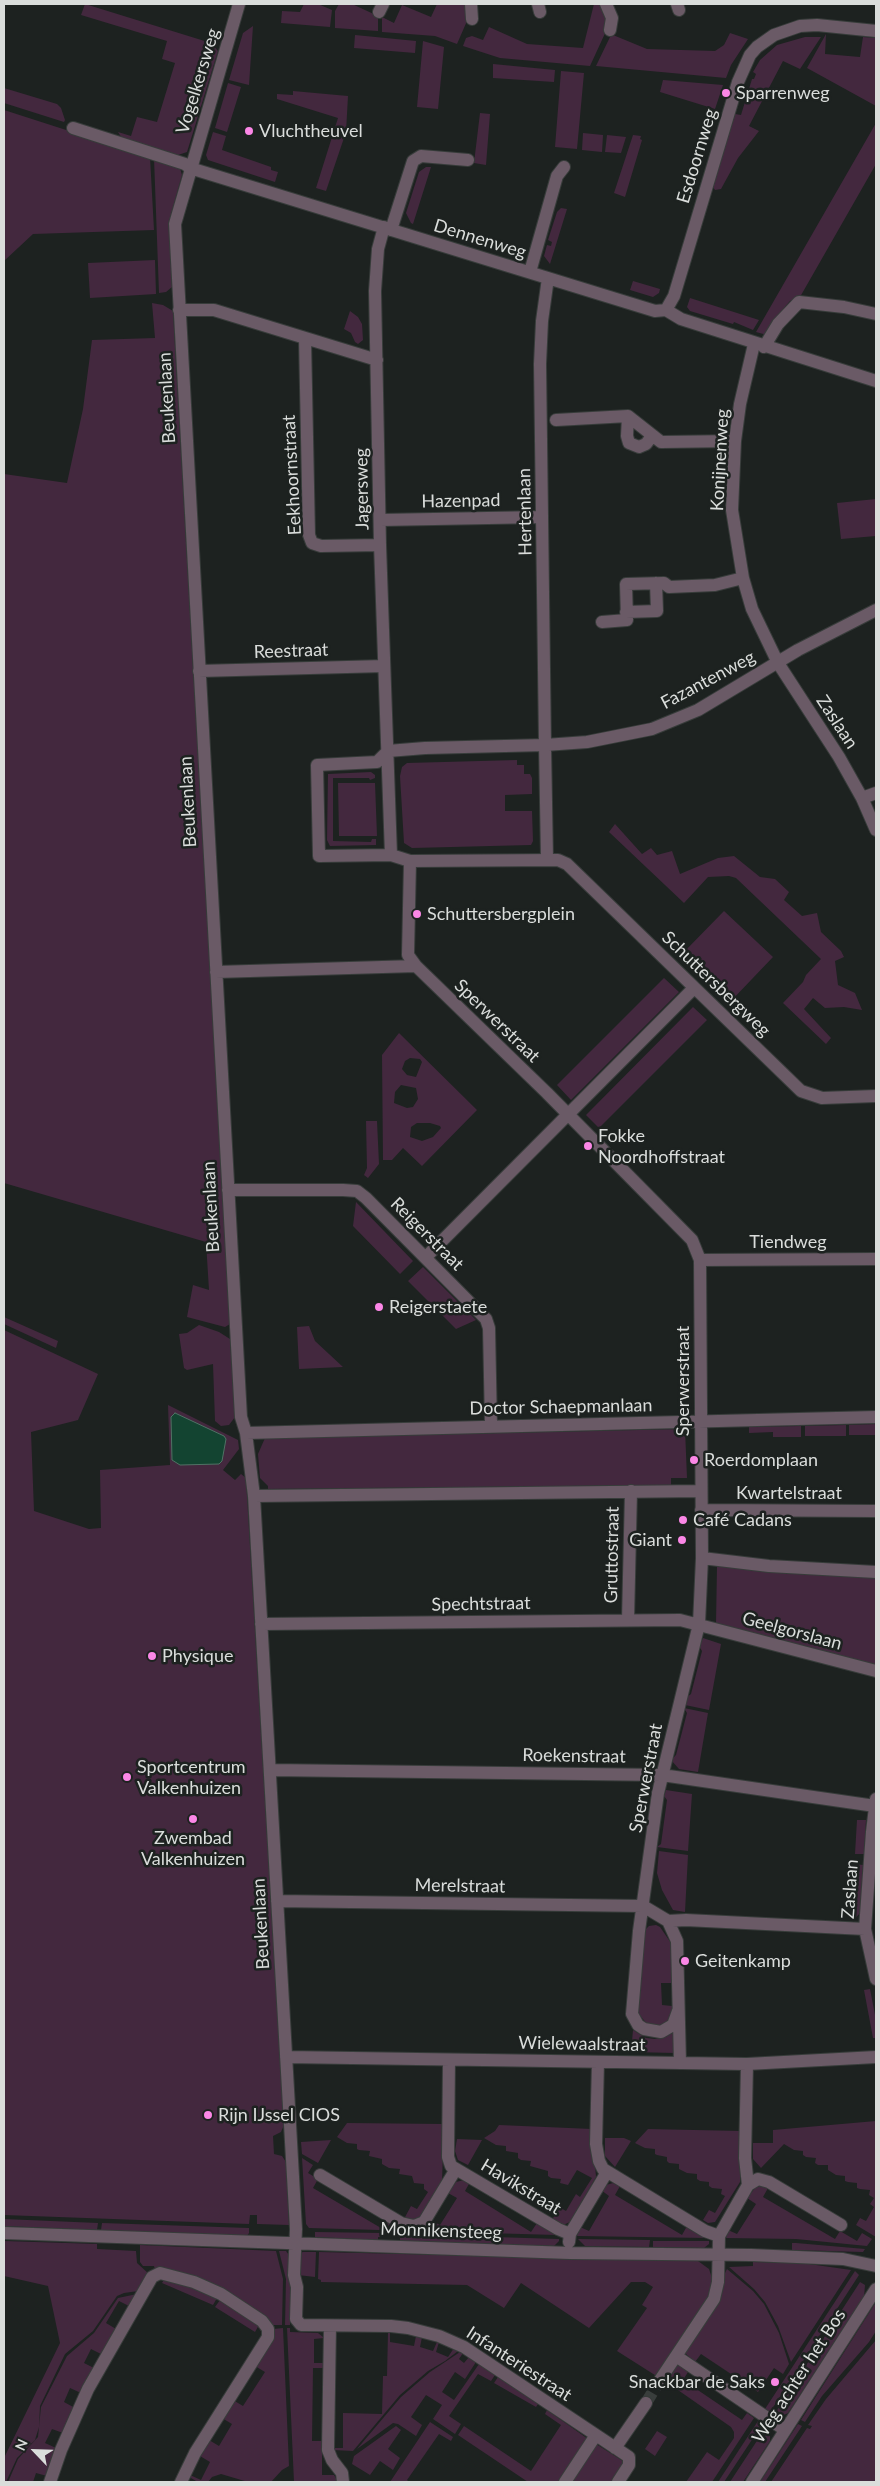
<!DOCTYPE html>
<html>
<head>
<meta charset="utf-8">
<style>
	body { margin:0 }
	#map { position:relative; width:880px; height:2486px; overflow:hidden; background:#1d2220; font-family:Lato,sans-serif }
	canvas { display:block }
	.frame { position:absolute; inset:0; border:5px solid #dadddb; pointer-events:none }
	.north { position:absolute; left:10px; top:2426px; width:50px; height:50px; -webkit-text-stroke:4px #1d2220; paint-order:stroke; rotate:294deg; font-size:14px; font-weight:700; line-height:20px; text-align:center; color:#dadddb }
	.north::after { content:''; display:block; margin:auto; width:18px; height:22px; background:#dadddb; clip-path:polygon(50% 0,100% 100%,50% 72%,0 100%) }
</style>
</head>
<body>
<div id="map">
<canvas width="880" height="2486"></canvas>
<div class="frame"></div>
<div class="north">N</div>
</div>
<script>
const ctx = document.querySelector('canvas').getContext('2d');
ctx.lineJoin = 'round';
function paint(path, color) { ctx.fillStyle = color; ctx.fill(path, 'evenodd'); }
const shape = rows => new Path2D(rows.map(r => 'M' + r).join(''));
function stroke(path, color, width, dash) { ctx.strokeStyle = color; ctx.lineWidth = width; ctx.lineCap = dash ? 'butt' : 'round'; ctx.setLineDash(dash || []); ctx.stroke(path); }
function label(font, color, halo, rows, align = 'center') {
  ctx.font = font + ' Lato,sans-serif'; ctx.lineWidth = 5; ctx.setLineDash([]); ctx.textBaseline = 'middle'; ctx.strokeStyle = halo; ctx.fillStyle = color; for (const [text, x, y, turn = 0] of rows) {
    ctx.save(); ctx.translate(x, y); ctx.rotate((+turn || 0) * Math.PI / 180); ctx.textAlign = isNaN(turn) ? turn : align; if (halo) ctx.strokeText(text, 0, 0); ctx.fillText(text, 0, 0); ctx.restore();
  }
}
paint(shape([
	[85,4,211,43,218,51,187,152,175,156,123,140,118,132,131,136,137,117,157,122,175,63,162,59,167,41,81,15],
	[304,4,318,4,332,10,330,27,281,23,282,11,300,12],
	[339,4,352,4,378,16,378,31,335,28,335,11],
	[437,4,466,4,467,21,457,44,435,36,382,32,382,17,394,23,402,5,431,17],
	[594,4,599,4,607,17,607,29,590,66,500,58,463,46,466,38,472,36,483,40,489,27,527,44,583,48],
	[253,26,249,85,229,80,243,33],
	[730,33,748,39,731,65,726,78,596,66,610,37,613,35,647,49,715,51,724,45],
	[826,34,825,54,860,57,863,37,876,38,876,106,807,68],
	[355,35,416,41,415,53,354,48],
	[805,37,821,37,800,69,783,61,749,126,759,131,738,158,721,189,715,190,713,187,735,114,741,115,752,79,754,79,756,74,753,72,760,60,777,45],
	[423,41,444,47,438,109,417,107],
	[493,64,555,70,554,82,493,78],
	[561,71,584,73,577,149,555,147],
	[663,80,723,85,715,109,660,92],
	[228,83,241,87,227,132,215,128],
	[4,88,57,104,61,108,65,120,64,122,4,103],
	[293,91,348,96,346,132,326,191,316,188,338,118,277,99,277,94,293,95],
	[4,110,150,157,154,230,33,234,4,261],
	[480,113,490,114,486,165,474,163],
	[876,123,876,164,800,297,790,301,785,307,767,335,756,332],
	[213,132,226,136,222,150,271,167,271,170,278,172,275,182,208,160,206,155],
	[583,133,603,135,602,152,582,150],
	[607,135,626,137,621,153,605,152],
	[633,135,641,136,640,139,642,140,625,197,614,193],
	[154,158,180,168,182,175,169,222,172,287,166,292,159,293],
	[426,167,431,167,413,224,411,223,406,213,419,172],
	[561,208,567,209,550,264,544,256,547,245,551,246,552,242,548,240,557,212],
	[497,240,524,248,522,252,515,255,494,249],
	[155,260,156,294,90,298,88,263],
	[633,281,660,289,659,293,653,297,630,290],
	[690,298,759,320,753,330,734,322,733,324,690,311,687,307],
	[152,303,163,305,173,311,230,1324,225,1327,187,1317,193,1285,209,1290,206,1242,4,1183,4,474,67,483,83,409,92,340,155,338],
	[350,311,358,317,362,324,363,340,358,344,355,342,351,333,344,329],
	[876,499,876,536,841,539,837,503],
	[517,760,517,765,524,765,524,774,530,774,532,778,532,794,505,795,505,811,532,811,533,841,531,845,412,848,404,843,400,776,402,767,407,763],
	[371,772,375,775,375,778,370,780,369,778,333,778,333,841,371,842,372,839,376,839,376,845,330,846,327,840,328,774],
	[338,783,375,783,377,836,339,836],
	[615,824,642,854,651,848,657,855,672,851,680,874,718,858,734,856,760,877,775,879,789,892,784,900,802,916,817,913,821,932,841,951,844,957,835,961,838,985,855,993,862,1010,844,1007,825,1008,813,998,804,1009,831,1038,826,1044,783,1003,803,982,806,975,821,959,736,878,729,876,708,877,684,903,609,832],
	[724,911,773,957,731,1001,682,954],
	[664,978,679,992,571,1100,557,1085],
	[693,1007,707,1020,599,1128,586,1115],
	[399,1033,477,1110,422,1166,403,1148,392,1160,383,1160,382,1055],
	[410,1058,420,1059,422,1062,416,1077,407,1075,402,1069,405,1061],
	[401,1085,416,1088,418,1099,413,1107,407,1108,394,1103,395,1092],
	[417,1123,430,1123,440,1126,441,1128,433,1137,422,1141,410,1137,411,1127],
	[366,1121,377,1121,379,1164,368,1178,364,1175,367,1168],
	[356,1202,413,1261,400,1274,353,1226],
	[423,1267,476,1320,456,1329,408,1281],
	[4,1317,58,1341,56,1348,4,1324],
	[199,1325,219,1332,230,1339,235,1417,229,1425,221,1426,215,1421,213,1364,187,1370,184,1368,179,1334,187,1333],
	[309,1326,315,1341,343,1367,299,1369,297,1327],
	[4,1330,98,1374,78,1420,31,1432,34,1511,89,1529,101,1528,100,1470,170,1465,168,1405,238,1440,239,1449,223,1470,235,1480,241,1474,246,1478,284,2125,281,2132,273,2136,274,2154,282,2156,286,2162,289,2225,257,2224,257,2215,250,2215,249,2224,4,2215],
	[876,1424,876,1435,849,1435,849,1425],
	[846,1425,846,1436,805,1436,805,1426],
	[801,1426,801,1437,773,1437,773,1432,749,1433,749,1427],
	[683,1429,685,1429,687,1478,671,1478,671,1485,268,1489,268,1486,260,1478,258,1454,265,1438],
	[717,1566,876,1578,876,1666,716,1624],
	[703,1638,721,1644,709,1710,685,1705,687,1697,691,1694,702,1651,699,1646],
	[684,1708,708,1713,698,1772,679,1769,671,1760,676,1755,687,1713],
	[666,1790,692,1794,688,1851,657,1847,661,1844,667,1800,664,1796],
	[857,1820,866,1820,864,1854,855,1854],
	[659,1851,688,1855,685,1912,673,1910,662,1890,657,1873],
	[854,1864,863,1865,860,1913,852,1922],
	[656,1925,660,1927,671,1943,672,1983,661,1983,662,2005,672,2006,672,2013,668,2022,659,2026,647,2024,638,2013,645,1930,649,1926],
	[870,1989,876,2020,876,2038,873,2038,864,1990],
	[633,2030,646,2038,655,2039,665,2037,675,2031,676,2053,631,2052],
	[876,2121,876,2237,856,2225,860,2218,866,2221,874,2207,870,2204,874,2198,869,2195,870,2190,860,2189,857,2188,857,2183,848,2182,845,2181,845,2176,836,2175,828,2170,828,2165,818,2165,815,2163,816,2158,806,2157,803,2155,803,2151,794,2150,784,2144,761,2168,753,2159,753,2143,773,2143,773,2130],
	[347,2123,444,2124,442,2181,421,2218,417,2221,404,2219,411,2206,417,2209,428,2192,424,2189,424,2184,414,2183,412,2176,399,2174,400,2169,389,2168,382,2164,382,2159,369,2156,370,2151,359,2150,357,2149,357,2144,347,2143,337,2137],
	[499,2125,592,2129,596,2177,570,2222,563,2225,552,2220,559,2207,566,2211,576,2194,580,2197,592,2178,577,2170,568,2185,560,2183,561,2179,551,2178,548,2176,548,2171,530,2166,531,2161,521,2160,518,2158,518,2153,506,2151,506,2146,496,2145,484,2138,495,2131],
	[648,2129,741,2131,740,2182,715,2222,708,2223,703,2220,709,2210,715,2213,725,2196,721,2194,722,2189,712,2188,709,2186,709,2182,700,2181,697,2179,697,2174,687,2173,679,2169,679,2164,669,2163,667,2161,667,2157,657,2155,655,2154,655,2149,645,2148,635,2143],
	[605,2138,624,2138,631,2141,615,2167,605,2156],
	[457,2139,482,2140,468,2165,458,2160,455,2151],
	[331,2140,318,2163,302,2154,301,2142],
	[302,2158,313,2165,308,2173,318,2179,313,2188,381,2228,386,2220,432,2221,440,2225,457,2198,448,2193,456,2182,464,2180,470,2182,465,2191,531,2232,537,2223,557,2235,309,2228,306,2224],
	[613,2183,620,2186,615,2195,682,2235,687,2226,707,2238,577,2236,580,2227,589,2231,609,2196,601,2190,606,2185],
	[760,2186,768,2188,763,2197,835,2239,840,2231,857,2241,862,2233,872,2239,867,2246,796,2239,726,2238,728,2230,737,2234,756,2204,747,2198,755,2188],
	[4,2219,98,2223,97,2230,4,2226],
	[102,2223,249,2228,249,2233,247,2236,101,2230],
	[315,2232,382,2233,381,2237,378,2237,378,2240,315,2237],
	[396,2234,559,2239,559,2241,554,2246,400,2241,400,2237,396,2236],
	[578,2239,650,2240,649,2247,585,2246],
	[4,2241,97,2244,97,2249,136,2251,137,2263,149,2274,138,2291,124,2293,117,2296,93,2331,65,2354,40,2406,39,2427,35,2440,17,2458,6,2482,4,2482,4,2458,60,2343,48,2286,4,2276],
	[653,2241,709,2241,709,2244,704,2248,653,2247],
	[792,2243,796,2243,865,2249,863,2252,792,2250],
	[140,2245,276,2251,283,2279,282,2325,272,2325,155,2270,154,2266,143,2266,140,2262],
	[279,2251,286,2251,291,2258,290,2325,285,2325,286,2279],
	[303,2252,316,2252,315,2277,298,2275,300,2253],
	[319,2252,698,2261,709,2269,713,2281,708,2300,658,2377,617,2351,647,2308,642,2305,653,2287,645,2282,631,2282,589,2328,521,2283,504,2308,467,2285,321,2282,321,2280,318,2279],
	[753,2262,802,2263,851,2270,791,2362,778,2326,765,2302,754,2289,729,2267,753,2266],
	[727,2269,753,2291,764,2304,779,2333,789,2364,783,2374,774,2368,758,2392,701,2354,695,2362,685,2353],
	[855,2271,859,2275,770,2412,765,2409],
	[165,2278,193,2287,217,2298,213,2305,162,2283],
	[860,2282,865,2285,864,2297,788,2413,782,2416,774,2415],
	[137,2294,129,2306,119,2301,106,2323,116,2329,101,2354,91,2349,84,2363,94,2368,81,2393,70,2388,64,2402,75,2408,63,2433,52,2429,45,2443,56,2448,47,2476,36,2473,33,2482,8,2482,18,2459,38,2437,41,2407,67,2356,94,2333,118,2298],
	[220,2300,259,2325,255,2332,215,2307],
	[876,2302,876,2331,869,2342,822,2396,805,2422,801,2420],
	[283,2328,289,2466,282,2470,271,2482,248,2482,221,2474,212,2477,208,2482,198,2482,189,2477,190,2475,201,2480,210,2462,200,2456,209,2440,219,2446,232,2424,222,2418,233,2400,243,2406,265,2372,255,2366,273,2329],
	[287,2328,290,2328,290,2332,318,2333,323,2337,324,2338,314,2339,314,2363,323,2363,323,2368,313,2368,312,2441,322,2441,322,2475,334,2475,338,2482,294,2482],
	[388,2332,390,2332,390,2342,414,2346,416,2336,422,2337,420,2347,433,2351,437,2342,439,2342,436,2352,448,2357,454,2348,458,2351,445,2361,428,2371,400,2395,353,2451,333,2450,333,2448,343,2448,343,2413,382,2414,383,2376,387,2376],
	[876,2340,876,2482,771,2482,807,2428,810,2429,812,2426,808,2425,826,2399],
	[460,2352,463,2353,459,2359,464,2363,469,2357,476,2362,465,2379,455,2372,442,2392,454,2400,479,2364,495,2375,491,2381,478,2374,449,2416,461,2424,455,2434,433,2419,442,2405,426,2395,411,2417,422,2425,416,2436,398,2424,393,2423,357,2449,401,2397,430,2372],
	[675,2366,680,2366,688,2372,683,2380,742,2420,747,2413,754,2418,712,2482,686,2482,707,2452,719,2460,734,2438,734,2432,731,2427,665,2381],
	[498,2377,538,2404,536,2407,494,2383],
	[547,2410,588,2439,561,2482,528,2482,458,2435,464,2426,531,2471,561,2425,545,2414],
	[758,2421,761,2426,724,2482,718,2482],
	[430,2422,453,2437,451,2441,439,2434,407,2480,409,2482,390,2482],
	[798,2424,802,2426,765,2482,760,2482],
	[396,2426,401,2430,388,2449,400,2458,393,2470,380,2461,370,2475,352,2464,354,2456],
	[766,2427,770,2432,770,2441,743,2482,730,2482],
	[657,2431,667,2437,655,2456,645,2449],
	[596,2444,626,2463,613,2482,570,2482]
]), '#43283e');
const water = shape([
	[175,1413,224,1436,226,1439,222,1461,219,1464,180,1465,172,1460,171,1417,175,1413]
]);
paint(water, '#134431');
stroke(water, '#4f7264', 1);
stroke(shape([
	[646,2403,660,2380]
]), '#393e3c', 12, [12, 6]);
const minor = shape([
	[239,4,175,224,241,1417,246,1433,254,1496,296,2229,294,2275,297,2287,296,2319,301,2325,391,2326,408,2328,439,2336,464,2347,596,2435],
	[471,4,472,19],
	[538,4,540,12],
	[606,4,612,18,610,30],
	[677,4,679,10],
	[379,12,383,4],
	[73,128,185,164,190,168,655,311,666,310,681,319,876,381],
	[384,227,378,249,375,291,380,545,391,855],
	[391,230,413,161,421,156,468,160],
	[530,272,557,176,564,167],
	[548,278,542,321,540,364,545,745,587,742,652,729,698,710,798,650,876,610],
	[179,310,214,310,377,360],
	[666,310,674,296,738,82,750,55,757,47,774,35,800,26,817,25,876,31],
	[305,339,309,535,312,543,321,546,380,545],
	[754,344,740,404,735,441,732,510,743,578,752,609,778,663,839,757,862,798,876,830],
	[764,347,778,324,799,302,844,307,876,314],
	[628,416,627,436,629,443,639,447,646,444,652,436],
	[556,420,628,416,661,442,735,441],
	[380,520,542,517],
	[626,612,657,611,656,583],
	[602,622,627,620,626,584,664,583,669,587,715,585,743,578],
	[199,671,384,666],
	[862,798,876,793],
	[547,859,545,745,425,748,388,751,377,762,317,765,319,856,391,855,410,861,558,860,567,864,801,1091,822,1098,876,1096],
	[410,861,408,955,416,966,547,1093,692,1240,700,1260,702,1558,699,1624,658,1793,639,1931,632,2014,638,2025,644,2029,661,2032,673,2025,678,2011],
	[216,972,416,966],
	[228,1190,343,1190,357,1191,366,1198,486,1319,489,1328,491,1426],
	[426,1257,694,988],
	[700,1260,876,1259],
	[246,1433,876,1417],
	[254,1496,701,1491],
	[701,1510,876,1511],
	[702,1558,769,1566,876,1572],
	[628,1620,631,1491],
	[261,1624,680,1620,876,1671],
	[270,1770,662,1775,875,1806],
	[876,1799,872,1832,865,1929,876,1979],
	[277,1901,643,1906],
	[643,1906,668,1921,677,1941,680,2063],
	[668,1921,686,1920,865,1929],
	[286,2057,747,2064,876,2057],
	[449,2060,448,2157,451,2166,558,2229,570,2234],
	[598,2062,596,2144,599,2161,603,2169,705,2231,719,2236],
	[320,2175,401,2223,414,2226,424,2222,456,2169],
	[748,2185,758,2179,769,2182,841,2225],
	[4,2233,570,2253,751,2255,843,2259,876,2266],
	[569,2242,570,2234,607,2172],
	[330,2326,328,2450,332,2460,342,2473,343,2482],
	[676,2356,785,2430],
	[660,2380,714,2299,718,2282,719,2236,748,2185,745,2158,747,2064],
	[615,2448,646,2403],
	[50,2482,61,2450,88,2389,152,2277,160,2273,194,2282,221,2294,262,2321,268,2329,268,2337,195,2453,181,2482],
	[565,2482,596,2435,629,2457,629,2465,618,2482],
	[752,2482,876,2289]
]);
stroke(minor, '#373c3a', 14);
stroke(minor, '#6a5a66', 12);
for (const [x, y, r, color] of [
	[726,93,5,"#fb87e6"],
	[249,131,5,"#fb87e6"],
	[417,914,5,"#fb87e6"],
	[588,1146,5,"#fb87e6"],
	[379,1307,5,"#fb87e6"],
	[694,1460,5,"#fb87e6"],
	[683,1520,5,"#fb87e6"],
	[682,1540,5,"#fb87e6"],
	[152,1656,5,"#fb87e6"],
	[127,1777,5,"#fb87e6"],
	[193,1819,5,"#fb87e6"],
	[685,1961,5,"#fb87e6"],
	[208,2115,5,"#fb87e6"],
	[775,2382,5,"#fb87e6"]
]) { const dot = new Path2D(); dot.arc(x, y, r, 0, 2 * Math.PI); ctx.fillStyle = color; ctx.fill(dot); stroke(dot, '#1d2220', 2); }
label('18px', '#dadddb', '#1d2220', [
	["Vogelkersweg",198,81,-73],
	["Esdoornweg",697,156,-73],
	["Dennenweg",480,239,17],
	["Beukenlaan",167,398,-93],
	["Konijnenweg",720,460,-87],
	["Eekhoornstraat",292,475,-93],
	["Jagersweg",362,489,-91],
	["Hazenpad",461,501,-1],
	["Hertenlaan",525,512,-91],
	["Reestraat",291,651,-2],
	["Fazantenweg",708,680,-28],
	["Zaslaan",837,722,57],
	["Beukenlaan",188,802,-93],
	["Schuttersbergweg",716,984,44],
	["Sperwerstraat",497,1021,44],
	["Beukenlaan",211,1207,-93],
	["Reigerstraat",427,1234,45],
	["Tiendweg",788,1242],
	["Sperwerstraat",683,1381,-90],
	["Doctor Schaepmanlaan",561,1407,-1],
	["Kwartelstraat",789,1493],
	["Gruttostraat",612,1555,-89],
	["Spechtstraat",481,1604,-1],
	["Geelgorslaan",792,1631,15],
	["Roekenstraat",574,1756,1],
	["Sperwerstraat",646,1778,-79],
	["Merelstraat",460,1886,1],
	["Zaslaan",850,1889,-86],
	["Beukenlaan",261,1924,-93],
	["Wielewaalstraat",582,2044,1],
	["Havikstraat",521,2187,31],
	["Monnikensteeg",441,2231,2],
	["Infanteriestraat",519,2364,33],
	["Weg achter het Bos",799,2376,-57]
]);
label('18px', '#dadddb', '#1d2220', [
	["Sparrenweg",736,93],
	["Vluchtheuvel",259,131],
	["Schuttersbergplein",427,914],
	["Fokke",598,1136],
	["Noordhoffstraat",598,1157],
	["Reigerstaete",389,1307],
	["Roerdomplaan",704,1460],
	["Café Cadans",693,1520],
	["Giant",672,1540,"right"],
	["Physique",162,1656],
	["Sportcentrum",137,1767],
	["Valkenhuizen",137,1788],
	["Zwembad",193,1838,"center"],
	["Valkenhuizen",193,1859,"center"],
	["Geitenkamp",695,1961],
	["Rijn IJssel CIOS",218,2115],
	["Snackbar de Saks",765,2382,"right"]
], 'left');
</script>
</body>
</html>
